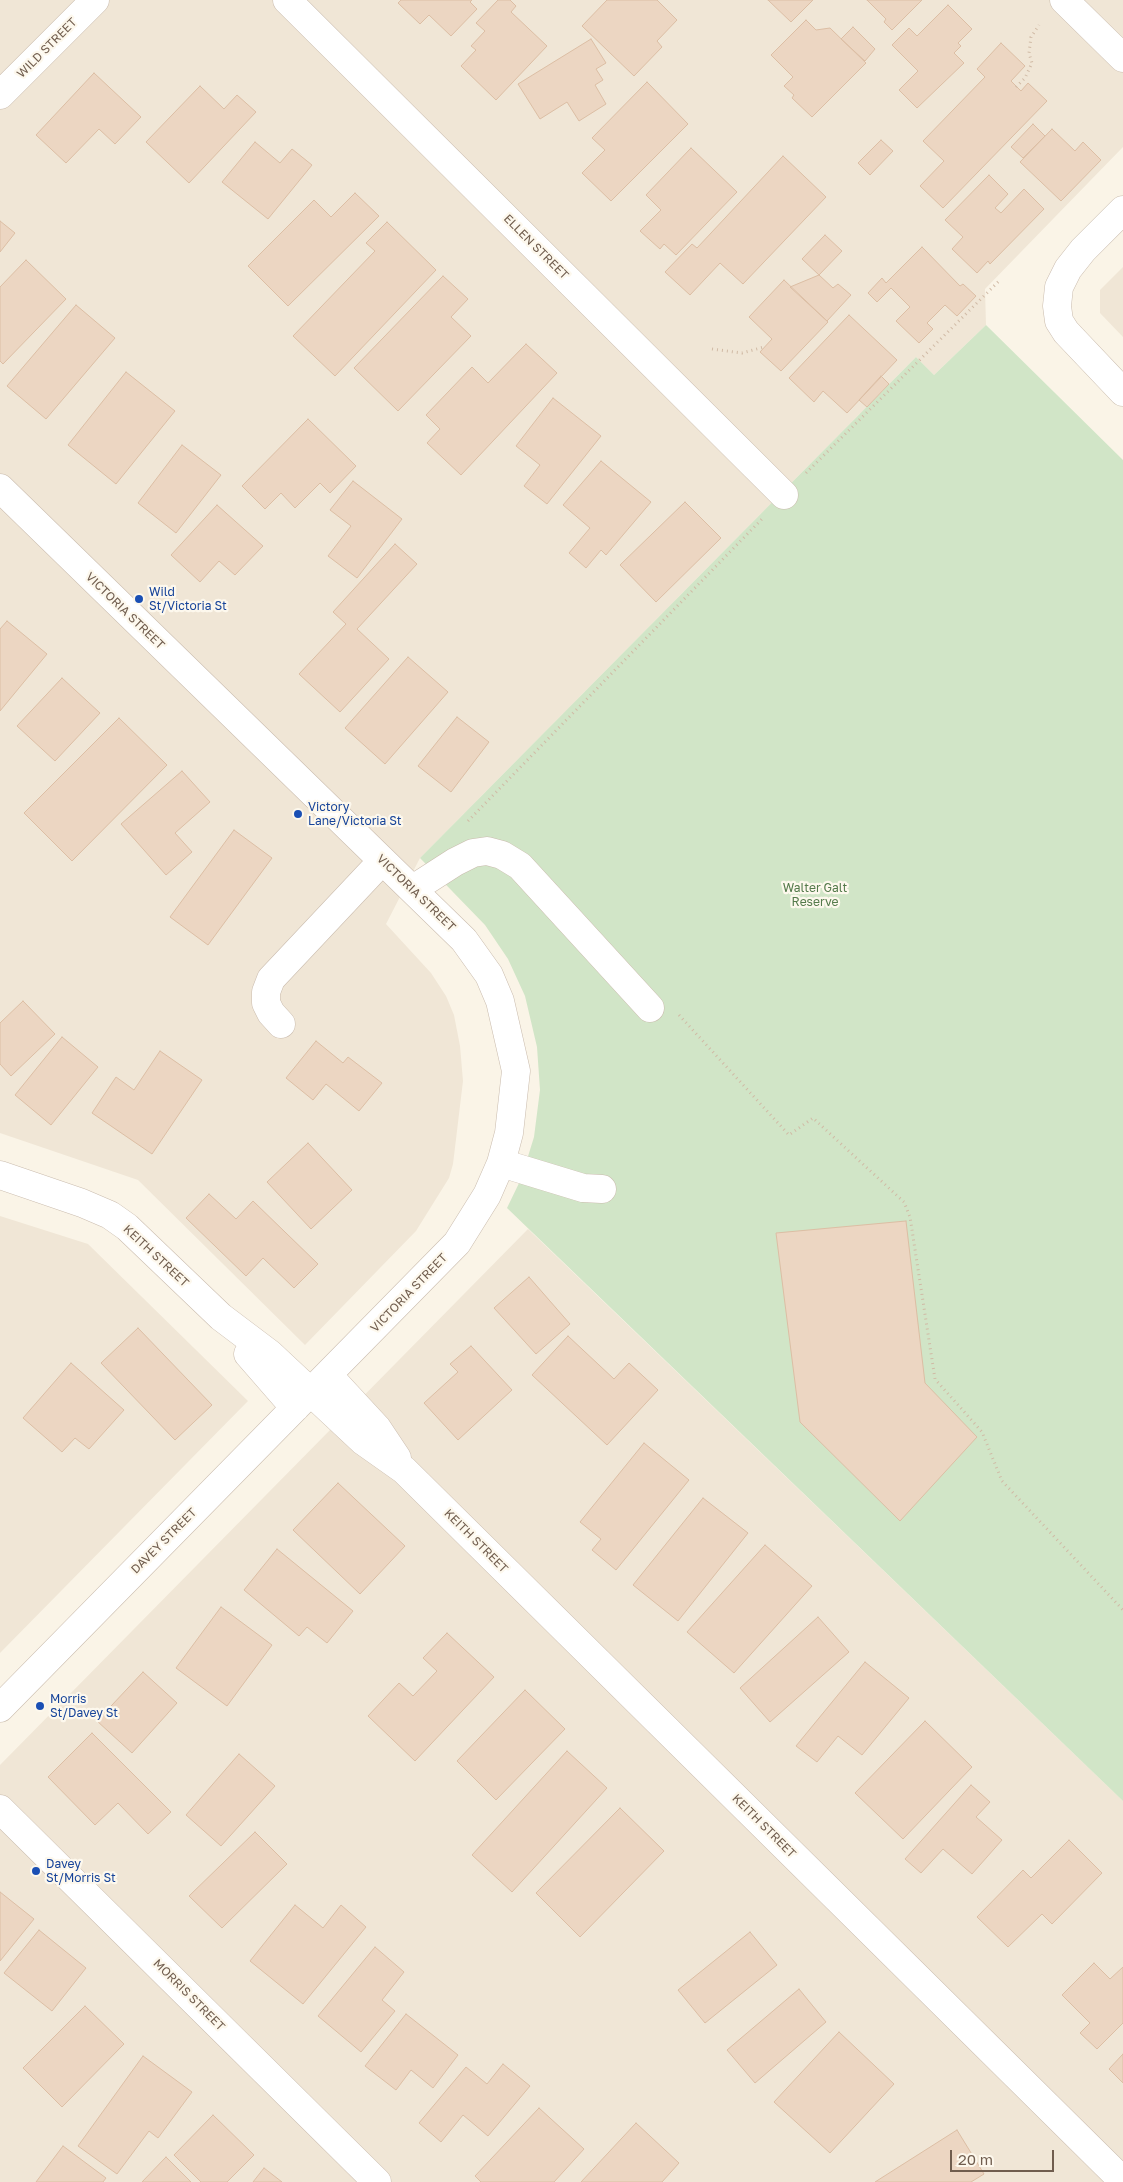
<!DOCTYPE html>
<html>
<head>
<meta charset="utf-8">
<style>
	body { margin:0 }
	#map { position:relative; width:1123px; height:2182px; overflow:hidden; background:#faf4e7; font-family:"Golos Text",sans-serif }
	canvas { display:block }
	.scale { position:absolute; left:950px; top:2150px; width:104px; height:22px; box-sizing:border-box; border:2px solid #705d4e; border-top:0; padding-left:6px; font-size:15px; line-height:18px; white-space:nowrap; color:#705d4e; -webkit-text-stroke:4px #fdf8ed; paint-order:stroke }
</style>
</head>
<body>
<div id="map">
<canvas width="1123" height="2182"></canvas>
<div class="scale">20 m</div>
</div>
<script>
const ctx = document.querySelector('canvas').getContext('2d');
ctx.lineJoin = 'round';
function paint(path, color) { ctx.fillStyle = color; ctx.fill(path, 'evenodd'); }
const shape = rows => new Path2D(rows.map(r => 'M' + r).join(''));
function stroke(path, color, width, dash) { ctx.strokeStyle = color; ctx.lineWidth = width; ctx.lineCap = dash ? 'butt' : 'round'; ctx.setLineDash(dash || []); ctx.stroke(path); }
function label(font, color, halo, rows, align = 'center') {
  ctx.font = font + ' "Golos Text",sans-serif'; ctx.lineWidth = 4.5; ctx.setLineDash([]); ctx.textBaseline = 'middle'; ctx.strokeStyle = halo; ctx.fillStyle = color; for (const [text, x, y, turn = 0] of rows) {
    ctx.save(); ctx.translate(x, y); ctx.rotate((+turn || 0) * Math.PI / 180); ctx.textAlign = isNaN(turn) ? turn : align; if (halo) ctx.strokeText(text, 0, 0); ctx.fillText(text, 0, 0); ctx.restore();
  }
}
paint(shape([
	[0,0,1123,0,1123,147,985,289,986,325,934,375,916,357,420,858,386,924,431,973,446,996,454,1015,460,1046,463,1081,453,1164,449,1178,416,1231,305,1345,138,1180,0,1133],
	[1123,267,1123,337,1100,313,1100,290],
	[0,1216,88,1244,248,1401,0,1653],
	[528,1229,1123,1801,1123,2182,0,2182,0,1765]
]), '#f0e6d6');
paint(shape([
	[986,325,1123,460,1123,1801,507,1208,521,1179,534,1137,540,1090,537,1047,525,996,508,959,485,925,420,858,916,357,934,375]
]), '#d1e5c7');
const building = shape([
	[401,0,472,0,470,2,477,9,451,36,429,15,420,24,398,3,401,0],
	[498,0,510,0,516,6,511,12,547,46,496,100,461,66,476,50,471,46,485,31,476,23,498,0],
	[607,0,657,0,677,20,657,41,662,47,634,76,582,26,607,0],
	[768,0,813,0,791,22,768,0],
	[867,0,922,0,892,30,884,22,886,19,867,0],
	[948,5,972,29,958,43,961,46,954,53,964,63,917,108,899,90,918,71,892,45,909,28,917,36,948,5],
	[806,20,816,30,830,28,866,63,812,117,792,98,794,95,784,86,793,77,771,55,806,20],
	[853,27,875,49,865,61,841,39,853,27],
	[591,39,606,63,596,69,603,80,595,85,606,104,579,121,567,102,540,119,518,84,591,39],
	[1001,43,1025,66,1011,81,1021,91,1028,83,1047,101,943,208,920,186,944,161,923,141,985,77,977,69,1001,43],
	[94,73,141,117,115,144,99,129,66,163,36,135,94,73],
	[647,82,688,124,611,201,582,173,605,150,592,138,647,82],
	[200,86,224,109,237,95,256,112,189,183,146,142,200,86],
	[1033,124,1045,136,1023,158,1011,147,1033,124],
	[1052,129,1075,151,1083,142,1101,160,1061,201,1020,162,1052,129],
	[881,140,893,151,870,175,858,163,881,140],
	[255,142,280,163,292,149,312,165,268,219,222,182,255,142],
	[691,148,737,192,676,255,664,244,660,249,640,231,661,210,646,195,691,148],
	[783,156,826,197,743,284,720,263,690,295,665,272,692,244,697,248,783,156],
	[989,175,1008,194,995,208,1001,213,1024,189,1044,209,990,264,988,261,977,273,952,249,963,237,945,220,989,175],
	[355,193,379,216,288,306,248,266,314,200,331,217,355,193],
	[0,221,15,233,0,252,0,221],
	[387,222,436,270,335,376,293,336,375,251,366,243,387,222],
	[825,235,842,251,819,275,802,259,825,235],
	[922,247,960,286,963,284,976,296,957,316,945,305,927,323,933,329,919,343,896,321,910,307,891,288,877,302,868,293,882,278,886,283,922,247],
	[26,260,66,299,3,364,0,361,0,287,26,260],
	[819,275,833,288,838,284,851,295,827,321,790,287,819,275],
	[443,276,468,299,451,317,471,336,398,411,354,368,443,276],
	[784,280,828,322,781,371,760,352,772,339,749,317,784,280],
	[76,305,115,338,46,419,7,386,76,305],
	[849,315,897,360,847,413,823,391,814,402,789,378,849,315],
	[526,344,557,373,461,475,427,443,440,429,426,415,472,367,488,383,526,344],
	[126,372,175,411,116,484,68,445,126,372],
	[881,376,889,384,867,407,859,400,881,376],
	[553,398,601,436,547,504,524,486,540,465,516,446,553,398],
	[308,419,356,466,330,493,320,483,295,508,281,493,265,509,242,486,308,419],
	[182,445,221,475,176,533,138,503,182,445],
	[601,461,651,502,606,555,601,550,586,568,569,553,590,528,563,505,601,461],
	[353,481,402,519,357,578,328,556,351,526,330,510,353,481],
	[685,502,721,538,656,602,620,565,685,502],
	[217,505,263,546,235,575,219,561,200,582,171,555,217,505],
	[395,544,417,564,357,629,389,659,340,712,299,674,346,624,333,612,395,544],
	[7,621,47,654,0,711,0,629,7,621],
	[408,657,448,692,385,764,345,728,408,657],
	[62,678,100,713,55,761,17,726,62,678],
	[457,717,489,742,451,792,418,766,457,717],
	[119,718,167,765,72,861,24,813,119,718],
	[182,771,210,802,175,833,192,852,166,875,121,824,182,771],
	[234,830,272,858,208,945,170,917,234,830],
	[23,1001,55,1034,11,1076,0,1064,0,1023,23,1001],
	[62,1037,98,1067,51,1125,15,1095,62,1037],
	[316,1041,343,1063,348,1057,382,1083,359,1111,326,1084,313,1100,286,1078,316,1041],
	[160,1051,202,1080,152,1154,92,1113,116,1077,134,1090,160,1051],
	[308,1143,352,1190,311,1229,267,1182,308,1143],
	[209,1194,236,1219,253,1201,318,1264,294,1288,263,1258,246,1276,186,1218,209,1194],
	[906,1221,925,1383,977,1437,900,1521,800,1422,776,1233,906,1221],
	[529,1277,570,1324,536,1354,494,1308,529,1277],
	[138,1328,212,1405,175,1440,101,1363,138,1328],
	[568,1336,614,1379,629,1363,658,1390,607,1445,532,1375,568,1336],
	[471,1346,512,1390,458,1440,424,1403,458,1372,450,1364,471,1346],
	[71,1363,124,1410,89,1449,75,1438,62,1452,23,1418,71,1363],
	[644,1443,689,1480,616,1570,592,1550,601,1539,580,1522,644,1443],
	[338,1483,405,1546,360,1594,293,1530,338,1483],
	[703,1498,748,1533,678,1621,633,1585,703,1498],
	[765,1545,812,1586,734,1673,687,1632,765,1545],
	[277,1549,353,1611,327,1643,307,1627,299,1636,244,1590,277,1549],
	[221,1607,272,1645,227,1706,176,1668,221,1607],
	[818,1617,849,1652,770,1722,740,1688,818,1617],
	[447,1633,494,1677,415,1761,368,1716,399,1683,413,1696,437,1671,423,1658,447,1633],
	[865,1662,909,1698,862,1755,838,1736,817,1762,796,1746,865,1662],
	[143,1672,177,1703,132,1753,97,1721,143,1672],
	[525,1690,565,1729,496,1800,457,1761,525,1690],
	[925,1721,972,1767,903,1839,855,1793,925,1721],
	[92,1733,171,1812,148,1834,118,1803,95,1825,48,1777,92,1733],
	[567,1751,607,1788,512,1892,472,1855,567,1751],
	[239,1754,275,1786,221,1846,186,1815,239,1754],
	[971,1785,990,1802,976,1817,1002,1840,972,1874,943,1849,921,1873,905,1859,971,1785],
	[620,1808,664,1851,580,1937,536,1893,620,1808],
	[255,1832,287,1864,222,1928,189,1896,255,1832],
	[1069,1840,1102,1873,1052,1924,1042,1914,1008,1947,977,1917,1023,1870,1031,1878,1069,1840],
	[0,1892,34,1919,0,1961,0,1892],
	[295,1905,323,1928,341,1905,366,1927,303,2004,250,1961,295,1905],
	[39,1930,86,1968,52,2011,4,1973,39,1930],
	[750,1932,777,1965,705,2023,678,1990,750,1932],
	[375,1947,404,1972,382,2000,395,2011,361,2052,318,2016,375,1947],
	[1094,1963,1110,1979,1123,1967,1123,2023,1097,2049,1080,2033,1090,2023,1062,1995,1094,1963],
	[799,1989,826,2022,755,2083,727,2050,799,1989],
	[85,2006,124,2044,62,2107,23,2068,85,2006],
	[406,2014,458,2055,433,2088,411,2070,396,2090,365,2066,406,2014],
	[839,2032,894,2084,830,2153,774,2102,839,2032],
	[1123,2054,1123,2083,1109,2069,1123,2054],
	[143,2056,192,2092,158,2138,149,2131,117,2174,78,2146,143,2056],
	[503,2064,530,2086,488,2136,463,2115,441,2142,419,2123,466,2067,487,2084,503,2064],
	[539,2108,584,2149,554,2182,481,2182,475,2176,539,2108],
	[213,2115,254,2155,227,2182,201,2182,174,2155,213,2115],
	[636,2123,679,2163,662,2182,581,2182,636,2123],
	[957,2130,984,2174,971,2182,875,2182,957,2130],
	[63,2146,106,2178,103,2182,36,2182,63,2146],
	[166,2157,191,2182,142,2182,166,2157],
	[264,2168,282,2182,253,2182,264,2168]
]);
paint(building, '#ecd6c2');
stroke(building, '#dcbea4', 1);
const minor = shape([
	[287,0,784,495],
	[1064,0,1123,58],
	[0,95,95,0],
	[1123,210,1083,250,1068,269,1059,287,1057,306,1059,321,1066,332,1123,392],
	[0,488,464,940,489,975,500,1001,516,1071,509,1133,501,1163,487,1195,457,1243,0,1708],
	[413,889,455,862,473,853,487,851,502,855,520,866,650,1008],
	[281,1024,271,1013,266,1003,266,992,271,979,382,861],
	[501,1163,583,1188,602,1189],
	[0,1175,82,1203,110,1215,127,1227,221,1317,270,1354,363,1441,404,1470,1123,2181],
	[248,1354,295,1408],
	[328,1375,377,1428,397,1458],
	[0,1809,377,2182]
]);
stroke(minor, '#cabcae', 29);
stroke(shape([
	[1016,87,1025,78,1032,63,1029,53,1031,37,1039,25],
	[712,349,742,353,764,347],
	[806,473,999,281],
	[468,821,762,519],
	[679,1015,789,1135,813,1118,904,1202,910,1217,935,1379,982,1432,1002,1481,1123,1610]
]), '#d0baa5', 3, [1, 4]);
stroke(minor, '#fff', 28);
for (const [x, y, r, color] of [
	[139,599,5,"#1a4fb4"],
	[298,814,5,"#1a4fb4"],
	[40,1706,5,"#1a4fb4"],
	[36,1871,5,"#1a4fb4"]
]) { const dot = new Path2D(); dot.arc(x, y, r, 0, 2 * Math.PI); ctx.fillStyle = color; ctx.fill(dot); stroke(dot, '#fdf8ed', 2); }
label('12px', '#705d4e', '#fdf8ed', [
	["WILD STREET",47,48,-45],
	["ELLEN STREET",536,247,45],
	["VICTORIA STREET",125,611,44],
	["VICTORIA STREET",416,893,44],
	["KEITH STREET",156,1256,43],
	["VICTORIA STREET",409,1293,-46],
	["DAVEY STREET",164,1541,-45],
	["KEITH STREET",476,1541,45],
	["KEITH STREET",764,1826,45],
	["MORRIS STREET",189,1995,45]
]);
label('12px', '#164399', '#fdf8ed', [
	["Wild",149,592],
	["St/Victoria St",149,606],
	["Victory",308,807],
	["Lane/Victoria St",308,821],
	["Morris",50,1699],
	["St/Davey St",50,1713],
	["Davey",46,1864],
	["St/Morris St",46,1878]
], 'left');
label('12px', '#547a4b', '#fdf8ed', [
	["Walter Galt",815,888],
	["Reserve",815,902]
]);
</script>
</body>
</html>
